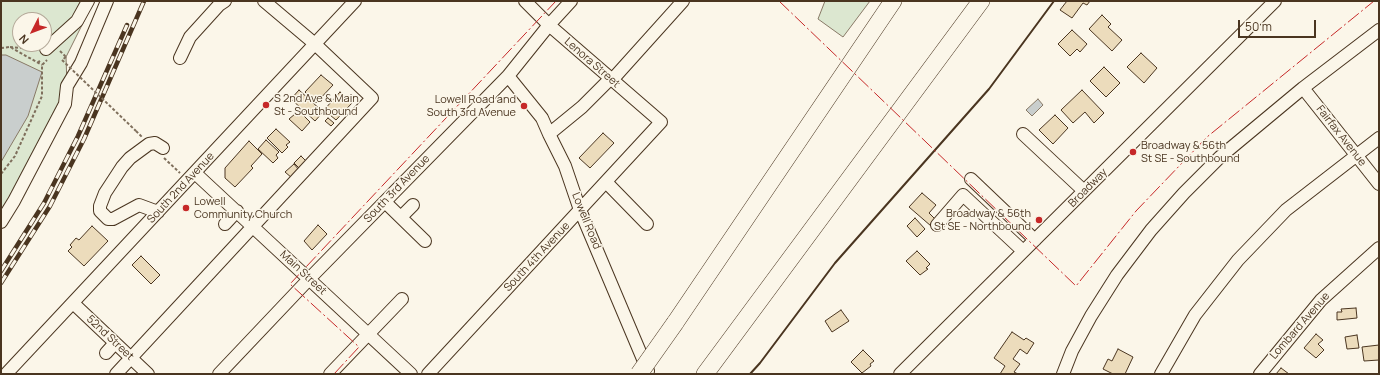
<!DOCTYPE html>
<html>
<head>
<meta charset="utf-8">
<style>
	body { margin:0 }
	#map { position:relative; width:1380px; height:375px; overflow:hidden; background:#fbf6e9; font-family:Manrope,sans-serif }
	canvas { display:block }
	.frame { position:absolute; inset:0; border:2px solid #4a3520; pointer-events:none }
	.north { position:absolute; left:12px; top:12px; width:40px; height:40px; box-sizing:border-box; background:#fbf6e9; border:1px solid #b4a999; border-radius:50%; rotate:228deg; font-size:11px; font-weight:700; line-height:16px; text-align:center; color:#4a3520 }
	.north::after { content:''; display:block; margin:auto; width:14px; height:18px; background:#c62828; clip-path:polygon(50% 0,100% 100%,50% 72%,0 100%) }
	.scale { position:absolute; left:1238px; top:20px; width:78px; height:18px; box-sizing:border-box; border:2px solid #4a3520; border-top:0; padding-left:5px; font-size:12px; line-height:14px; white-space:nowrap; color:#4a3520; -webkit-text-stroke:3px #fbf6e9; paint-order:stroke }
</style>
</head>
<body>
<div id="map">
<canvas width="1380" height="375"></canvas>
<div class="frame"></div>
<div class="north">N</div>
<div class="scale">50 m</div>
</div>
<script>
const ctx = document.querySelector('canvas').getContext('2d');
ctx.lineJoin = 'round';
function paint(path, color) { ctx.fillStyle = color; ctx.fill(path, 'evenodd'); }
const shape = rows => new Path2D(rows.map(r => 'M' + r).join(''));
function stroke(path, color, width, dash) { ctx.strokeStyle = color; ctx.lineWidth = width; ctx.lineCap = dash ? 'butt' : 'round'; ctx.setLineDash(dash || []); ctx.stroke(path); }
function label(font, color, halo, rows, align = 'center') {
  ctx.font = font + ' Manrope,sans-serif'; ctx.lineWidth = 3; ctx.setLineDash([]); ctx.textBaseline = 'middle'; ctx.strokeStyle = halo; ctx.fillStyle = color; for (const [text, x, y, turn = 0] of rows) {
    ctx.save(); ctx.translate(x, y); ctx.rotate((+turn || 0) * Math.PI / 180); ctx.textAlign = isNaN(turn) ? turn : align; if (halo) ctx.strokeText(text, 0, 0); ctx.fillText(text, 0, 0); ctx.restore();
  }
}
const green = shape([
	[1,1,94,1,66,57,67,86,1,222,1,1],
	[20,20,44,20,44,44,20,44,20,20],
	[825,1,870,1,843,37,818,19,825,1]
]);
paint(green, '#dce7d0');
stroke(green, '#887966', 1);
const water = shape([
	[1,55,6,55,42,72,28,116,1,162,1,55],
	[1038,99,1043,105,1032,116,1026,110,1038,99]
]);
paint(water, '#c9cecd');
stroke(water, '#887966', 1);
const building = shape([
	[1067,1,1090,1,1087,5,1083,3,1072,18,1060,10,1067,1],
	[1102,15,1111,24,1108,27,1122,40,1112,51,1089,29,1102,15],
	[1072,30,1087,44,1080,52,1077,49,1070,56,1058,44,1072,30],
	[1141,53,1157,68,1144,83,1127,67,1141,53],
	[1104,67,1120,83,1106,97,1090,81,1104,67],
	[321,75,333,85,316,103,305,92,321,75],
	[299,90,323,112,315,121,291,99,299,90],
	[1082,90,1104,113,1094,123,1085,112,1073,123,1061,110,1082,90],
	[340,92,352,103,336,120,324,110,340,92],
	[301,113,310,122,302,131,289,119,295,114,297,116,301,113],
	[1055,115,1068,128,1053,144,1039,130,1055,115],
	[328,118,334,123,331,126,325,121,328,118],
	[276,129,290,142,286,145,288,147,282,153,267,138,276,129],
	[603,133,614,143,590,168,579,158,603,133],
	[266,140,279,152,276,155,278,158,273,163,258,149,266,140],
	[249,141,262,154,251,166,253,168,235,187,225,178,225,168,249,141],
	[301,156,307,162,300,169,294,163,301,156],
	[294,164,299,170,292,178,285,172,294,164],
	[922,193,936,205,929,213,936,220,931,226,909,207,922,193],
	[915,218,925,229,917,237,907,226,915,218],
	[318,225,327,234,312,250,304,241,318,225],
	[92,226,108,241,84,266,68,251,72,247,70,245,76,238,79,240,92,226],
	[917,251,930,264,926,268,928,269,920,275,906,261,917,251],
	[141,256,160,275,151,284,132,265,141,256],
	[1356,308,1357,318,1337,320,1337,312,1342,312,1341,309,1356,308],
	[841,310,849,321,832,332,825,321,841,310],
	[1012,332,1024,340,1026,338,1034,343,1027,354,1020,349,1013,359,1020,364,1014,372,1018,374,1000,374,1005,366,994,358,1012,332],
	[1316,334,1323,340,1318,344,1324,350,1316,358,1304,348,1316,334],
	[1357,335,1359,348,1347,349,1345,337,1357,335],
	[1379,345,1379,360,1364,361,1362,347,1379,345],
	[1118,349,1133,357,1125,374,1113,374,1103,369,1108,359,1112,361,1118,349],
	[863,350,874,361,870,364,871,366,862,373,851,362,863,350],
	[1281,368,1289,374,1276,374,1281,368]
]);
paint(building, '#ecdcbc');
stroke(building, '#4a3520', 1);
const minor = shape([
	[46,49,77,21,88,1],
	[180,58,190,37,219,5,225,1],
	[508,76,542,118,549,134,565,166,580,210,648,371],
	[612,80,683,1],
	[1303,88,1379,184],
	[549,134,582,107,610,79],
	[1023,134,1084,191],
	[195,173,411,374],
	[971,179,1035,240],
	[606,182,647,224],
	[385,202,425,241],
	[158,212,139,205,113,219,108,219,100,211,100,206,105,193,122,167,130,158,149,144,155,143,163,148],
	[401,217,413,205],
	[1,222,14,201,65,104,67,86,81,63,107,1],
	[225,224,237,211],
	[937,225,963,195,1023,251],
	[73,303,148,374],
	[106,353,115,343],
	[6,374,355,1],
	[116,374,372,98,315,44,264,1],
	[219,374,310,278,508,76,549,25,571,1],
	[330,374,402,299],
	[428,374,661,122,549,25,525,1],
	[900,374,1275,1],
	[1063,374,1072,351,1091,316,1117,275,1151,230,1184,193,1220,157,1303,88,1379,30],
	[1161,374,1195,315,1238,260,1286,210,1379,138],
	[1260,374,1321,300,1379,248]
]);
const highway = shape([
	[675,323,893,1],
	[705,374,981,1]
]);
stroke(minor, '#4a3520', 14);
stroke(highway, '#4a3520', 18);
stroke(shape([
	[10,47,35,49],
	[1,48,10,47,42,65],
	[60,51,66,57],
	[38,63,41,59],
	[136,131,142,137],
	[164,158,180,173],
	[1,174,15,156,42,96,42,65,47,60]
]), '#7f6f5c', 2, [3, 2]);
stroke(minor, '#fbf6e9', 12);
stroke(highway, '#fbf6e9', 17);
const rail = shape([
	[1,271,44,203,78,136,127,25],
	[1,283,50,206,84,139,144,1]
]);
stroke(rail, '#4a3520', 4.5);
stroke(rail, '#fbf6e9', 3, [9]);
const highwayBridge = shape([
	[639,374,675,323]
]);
stroke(highwayBridge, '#4a3520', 18, []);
stroke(shape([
	[66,57,62,60,136,131]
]), '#7f6f5c', 2, [3, 2]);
stroke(highwayBridge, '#fbf6e9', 17);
stroke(shape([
	[750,374,760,363,835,263,989,89,1054,1]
]), '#4a3520', 2);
stroke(shape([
	[779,1,1076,286,1136,211,1207,137,1374,1],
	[334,374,359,347,290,284,556,1]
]), '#c62828', 1, [14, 3, 2, 3]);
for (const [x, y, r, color] of [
	[266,105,4,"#c62828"],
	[524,106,4,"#c62828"],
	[1133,152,4,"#c62828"],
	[186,208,4,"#c62828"],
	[1039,220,4,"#c62828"]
]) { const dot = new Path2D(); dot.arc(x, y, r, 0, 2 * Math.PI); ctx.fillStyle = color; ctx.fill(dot); stroke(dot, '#fbf6e9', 1.5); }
label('11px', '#4a3520', '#fbf6e9', [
	["Lenora Street",592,63,41],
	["Fairfax Avenue",1341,136,52],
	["South 2nd Avenue",181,188,-47],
	["Broadway",1088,188,-45],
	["South 3rd Avenue",397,189,-46],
	["Lowell Road",586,221,68],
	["South 4th Avenue",537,257,-47],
	["Main Street",303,273,43],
	["Lombard Avenue",1300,326,-49],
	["52nd Street",110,338,43]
]);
label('11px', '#4a3520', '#fbf6e9', [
	["S 2nd Ave & Main",274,99],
	["St - Southbound",274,112],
	["Lowell Road and",516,100,"right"],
	["South 3rd Avenue",516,113,"right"],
	["Broadway & 56th",1141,146],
	["St SE - Southbound",1141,159],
	["Lowell",194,202],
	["Community Church",194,215],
	["Broadway & 56th",1031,214,"right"],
	["St SE - Northbound",1031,227,"right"]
], 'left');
</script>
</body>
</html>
